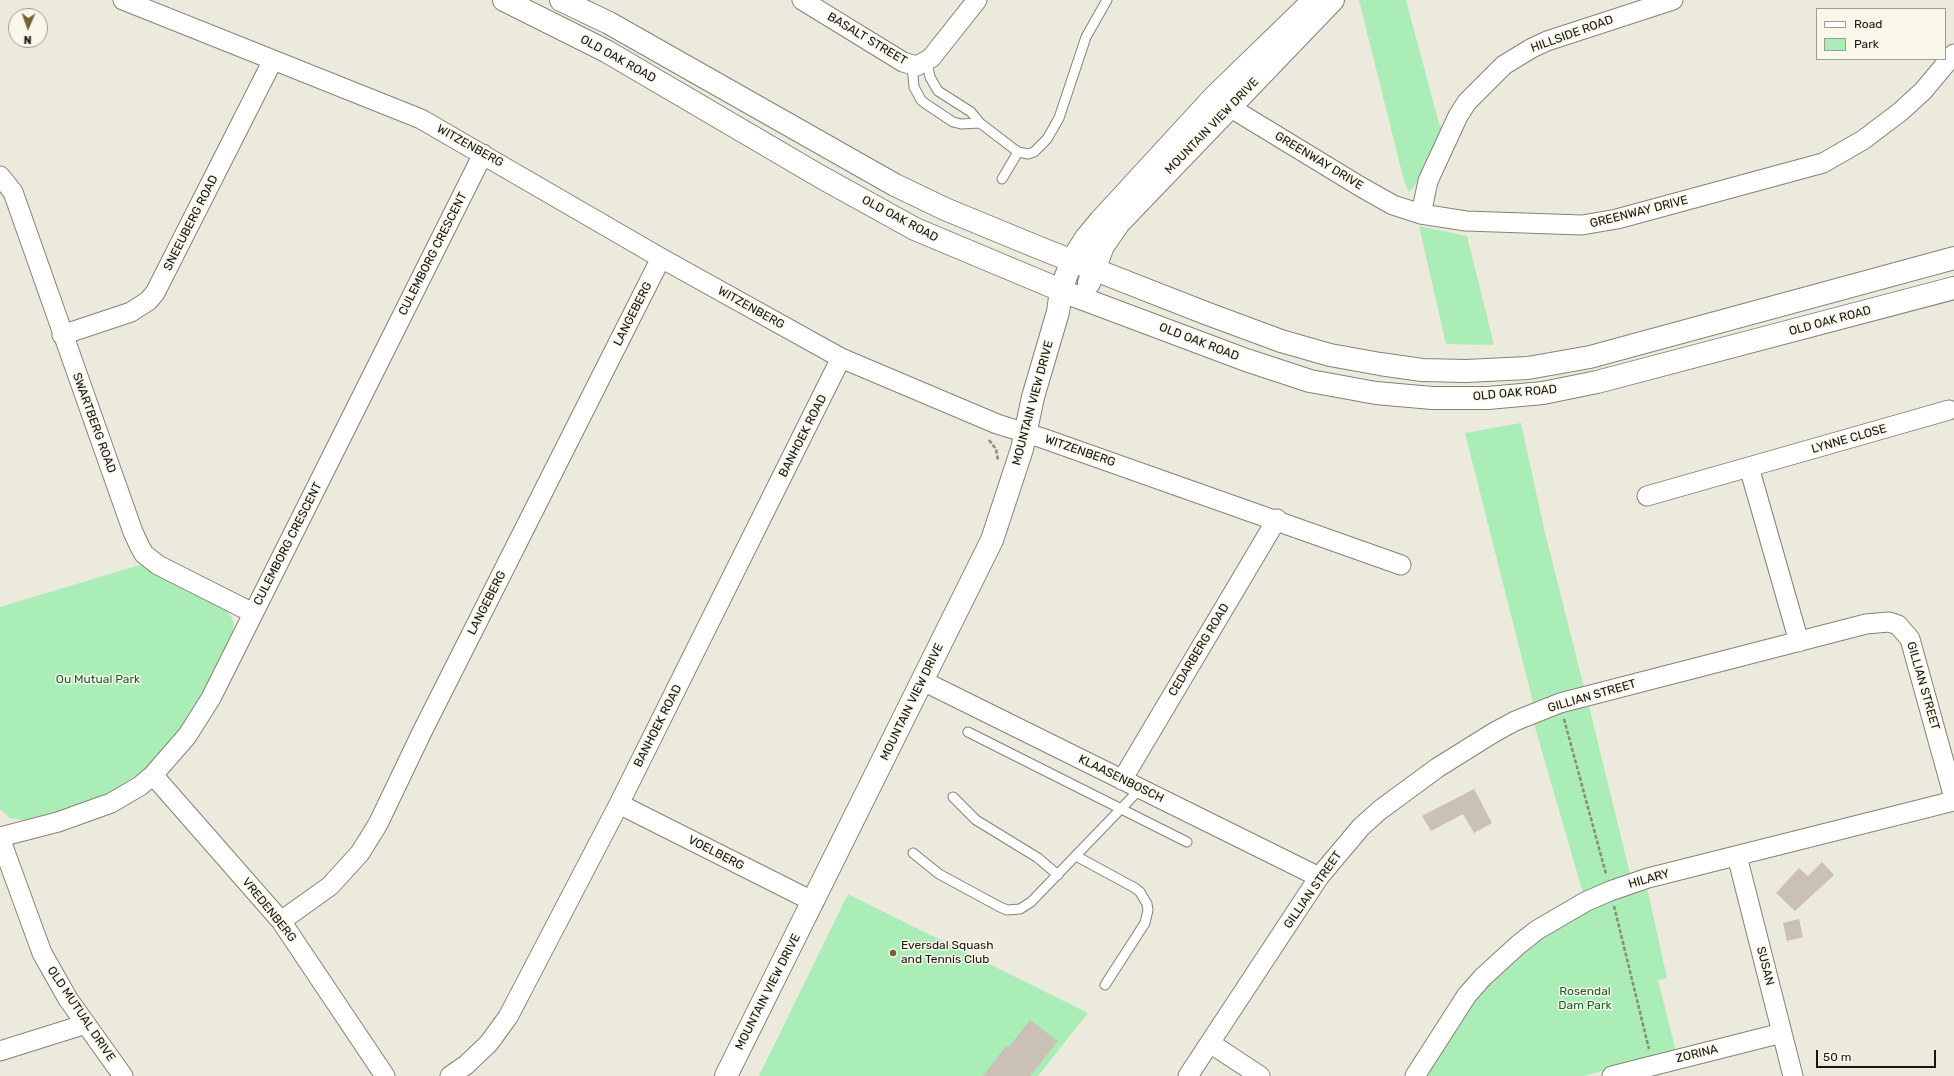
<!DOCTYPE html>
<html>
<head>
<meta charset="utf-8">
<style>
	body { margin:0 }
	#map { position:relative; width:1954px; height:1076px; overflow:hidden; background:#eceadc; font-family:Rubik,sans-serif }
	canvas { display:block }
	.legend { position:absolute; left:1816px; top:8px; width:130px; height:52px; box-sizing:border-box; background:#f9f7ea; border:1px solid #9f9d93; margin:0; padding:5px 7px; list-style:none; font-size:12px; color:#171611 }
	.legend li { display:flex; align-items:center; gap:8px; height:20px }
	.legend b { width:20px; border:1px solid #9f9d93 }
	.north { position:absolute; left:8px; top:8px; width:40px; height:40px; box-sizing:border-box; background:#f9f7ea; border:1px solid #9f9d93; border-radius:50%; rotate:182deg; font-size:11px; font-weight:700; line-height:16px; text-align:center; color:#171611 }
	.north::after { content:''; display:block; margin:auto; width:14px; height:18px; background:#726431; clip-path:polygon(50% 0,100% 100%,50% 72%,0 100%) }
	.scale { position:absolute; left:1816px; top:1050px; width:120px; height:18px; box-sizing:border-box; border:2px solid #171611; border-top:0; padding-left:5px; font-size:12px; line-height:14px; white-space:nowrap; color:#171611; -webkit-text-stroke:3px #f9f7ea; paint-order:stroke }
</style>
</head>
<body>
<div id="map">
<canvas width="1954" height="1076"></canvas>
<ul class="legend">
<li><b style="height:5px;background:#fff"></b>Road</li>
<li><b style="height:11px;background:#aaedb6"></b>Park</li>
</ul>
<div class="north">N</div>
<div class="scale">50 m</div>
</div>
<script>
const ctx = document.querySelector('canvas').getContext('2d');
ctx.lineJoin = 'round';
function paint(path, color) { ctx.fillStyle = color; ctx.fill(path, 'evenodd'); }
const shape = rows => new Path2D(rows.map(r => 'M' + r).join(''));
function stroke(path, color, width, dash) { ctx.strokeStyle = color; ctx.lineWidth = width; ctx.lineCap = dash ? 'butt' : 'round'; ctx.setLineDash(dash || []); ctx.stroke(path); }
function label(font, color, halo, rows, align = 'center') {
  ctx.font = font + ' Rubik,sans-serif'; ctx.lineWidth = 3; ctx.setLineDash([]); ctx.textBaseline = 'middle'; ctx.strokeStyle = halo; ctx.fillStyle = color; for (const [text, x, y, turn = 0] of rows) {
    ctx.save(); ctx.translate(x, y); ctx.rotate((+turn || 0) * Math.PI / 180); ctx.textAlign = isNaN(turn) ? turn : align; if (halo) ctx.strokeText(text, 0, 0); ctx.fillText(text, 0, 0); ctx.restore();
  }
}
paint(shape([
	[1359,0,1406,0,1439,124,1444,127,1414,187,1409,192,1404,181],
	[1419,226,1467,236,1494,345,1446,344],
	[1521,423,1544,529,1584,687,1533,702,1465,433],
	[143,564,226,610,232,618,234,624,232,636,193,714,182,730,147,768,106,795,87,803,27,821,10,818,0,809,0,607],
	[1589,706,1630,874,1583,893,1534,724,1562,713],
	[1647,888,1667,978,1658,980,1676,1052,1583,1076,1425,1076,1464,1015,1478,997,1509,963,1548,932,1596,906],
	[848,894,1088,1013,1038,1076,759,1076]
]), '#aaedb6');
paint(shape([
	[1474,789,1492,823,1474,833,1463,814,1431,831,1422,816],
	[1822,862,1834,875,1795,911,1776,893,1799,868,1808,876],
	[1799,919,1803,937,1787,941,1783,923],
	[1030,1020,1058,1041,1030,1076,983,1076,1006,1046,1008,1048]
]), '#cac0b6');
const lane = shape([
	[927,62,930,77,938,91,971,112,980,123,1018,152,1028,154,1034,152,1047,139,1059,118,1086,37,1107,0],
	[912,65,914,87,921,100,926,104,953,122,961,124,980,123],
	[1002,179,1018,152],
	[968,732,1187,842],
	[953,797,976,820,1038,858,1058,875],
	[913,853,939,874,1000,907,1007,910,1020,909,1031,902,1140,789],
	[1076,856,1135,888,1140,892,1147,904,1148,910,1145,923,1105,985]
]);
const street = shape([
	[123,0,421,119,661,258,841,358,997,424,1042,438,1401,565],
	[802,0,903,62,917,66,931,58,977,0],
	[1218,100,1361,187,1393,205,1421,214,1466,221,1582,225,1617,219,1823,163,1863,140,1900,112,1923,91,1954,54],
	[0,176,13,192,133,532,140,547,144,554,158,565,253,613],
	[1421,214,1428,181,1458,116,1467,102,1504,65,1532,48,1547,41,1673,0],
	[62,335,131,312,148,301,155,293,273,60],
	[1749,467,1799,642],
	[1647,496,1949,410],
	[923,681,1319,877],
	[153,775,281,921,385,1076],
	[1122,780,1277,519],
	[619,804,814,902],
	[0,837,58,822,111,803,140,786,153,775,187,736,211,698,483,154],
	[0,838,42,953,68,999,123,1076],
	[1737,856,1793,1076],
	[281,921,330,886,360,853,378,824,422,732,661,258],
	[1210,1043,1260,1076],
	[0,1051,86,1024],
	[450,1076,466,1065,489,1043,508,1017,619,804,841,358],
	[1188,1076,1319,877,1361,827,1380,810,1437,768,1493,733,1515,721,1560,703,1866,624,1889,622,1898,625,1910,639,1954,798],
	[1415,1076,1467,995,1483,977,1518,945,1537,930,1585,902,1610,891,1648,878,1954,801],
	[1612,1076,1782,1033]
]);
const secondary = shape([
	[504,0,606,51,821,177,915,229,1070,294,1246,360,1310,381,1376,393,1432,398,1488,398,1543,393,1597,382,1954,288],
	[561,0,609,23,895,185,945,209,1042,249,1208,314,1281,341,1330,355,1380,364,1422,370,1466,371,1528,368,1590,357,1954,258],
	[1089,283,1103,246,1119,223,1333,0],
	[726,1076,992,540,1022,449,1033,397,1058,312,1061,290,1072,260,1086,238,1101,220,1214,97,1314,0]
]);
stroke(lane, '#848276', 11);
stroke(street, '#848276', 21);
stroke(secondary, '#848276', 24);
stroke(shape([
	[989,440,996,449,998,460],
	[1564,719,1606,874],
	[1614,906,1649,1049]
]), '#8c8a80', 2.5, [4, 2]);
stroke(lane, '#fff', 9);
stroke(street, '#fff', 19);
stroke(secondary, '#fff', 22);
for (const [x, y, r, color] of [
	[893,953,4,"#726431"]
]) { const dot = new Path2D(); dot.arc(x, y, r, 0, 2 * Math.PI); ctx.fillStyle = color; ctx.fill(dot); stroke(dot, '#f9f7ea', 1.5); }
label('12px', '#171611', '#f9f7ea', [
	["HILLSIDE ROAD",1572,34,-20],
	["BASALT STREET",867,39,31],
	["OLD OAK ROAD",618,59,29],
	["MOUNTAIN VIEW DRIVE",1212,126,-46],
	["WITZENBERG",470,146,29],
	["GREENWAY DRIVE",1319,161,31],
	["GREENWAY DRIVE",1639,212,-14],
	["OLD OAK ROAD",900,219,28],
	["SNEEUBERG ROAD",191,223,-63],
	["CULEMBORG CRESCENT",433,254,-63],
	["WITZENBERG",751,308,29],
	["LANGEBERG",633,314,-63],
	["OLD OAK ROAD",1830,321,-15],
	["OLD OAK ROAD",1199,342,21],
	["OLD OAK ROAD",1515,393,-5],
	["MOUNTAIN VIEW DRIVE",1033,403,-75],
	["SWARTBERG ROAD",94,423,70],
	["BANHOEK ROAD",803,436,-63],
	["LYNNE CLOSE",1849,439,-16],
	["WITZENBERG",1080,451,19],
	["CULEMBORG CRESCENT",288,544,-63],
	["LANGEBERG",487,603,-63],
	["CEDARBERG ROAD",1199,650,-59],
	["GILLIAN STREET",1923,686,74],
	["GILLIAN STREET",1592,696,-16],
	["MOUNTAIN VIEW DRIVE",912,702,-64],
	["BANHOEK ROAD",658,726,-63],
	["KLAASENBOSCH",1121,779,26],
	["VOELBERG",716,853,27],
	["HILARY",1649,879,-16],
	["GILLIAN STREET",1313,890,-55],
	["VREDENBERG",269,910,51],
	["SUSAN",1765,966,76],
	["MOUNTAIN VIEW DRIVE",768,992,-63],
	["OLD MUTUAL DRIVE",81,1014,56],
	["ZORINA",1697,1054,-14]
]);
label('12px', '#155f2d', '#f9f7ea', [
	["Ou Mutual Park",98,680],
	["Rosendal",1585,992],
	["Dam Park",1585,1006]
]);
label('12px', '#171611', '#f9f7ea', [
	["Eversdal Squash",901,946],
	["and Tennis Club",901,960]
], 'left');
</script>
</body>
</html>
